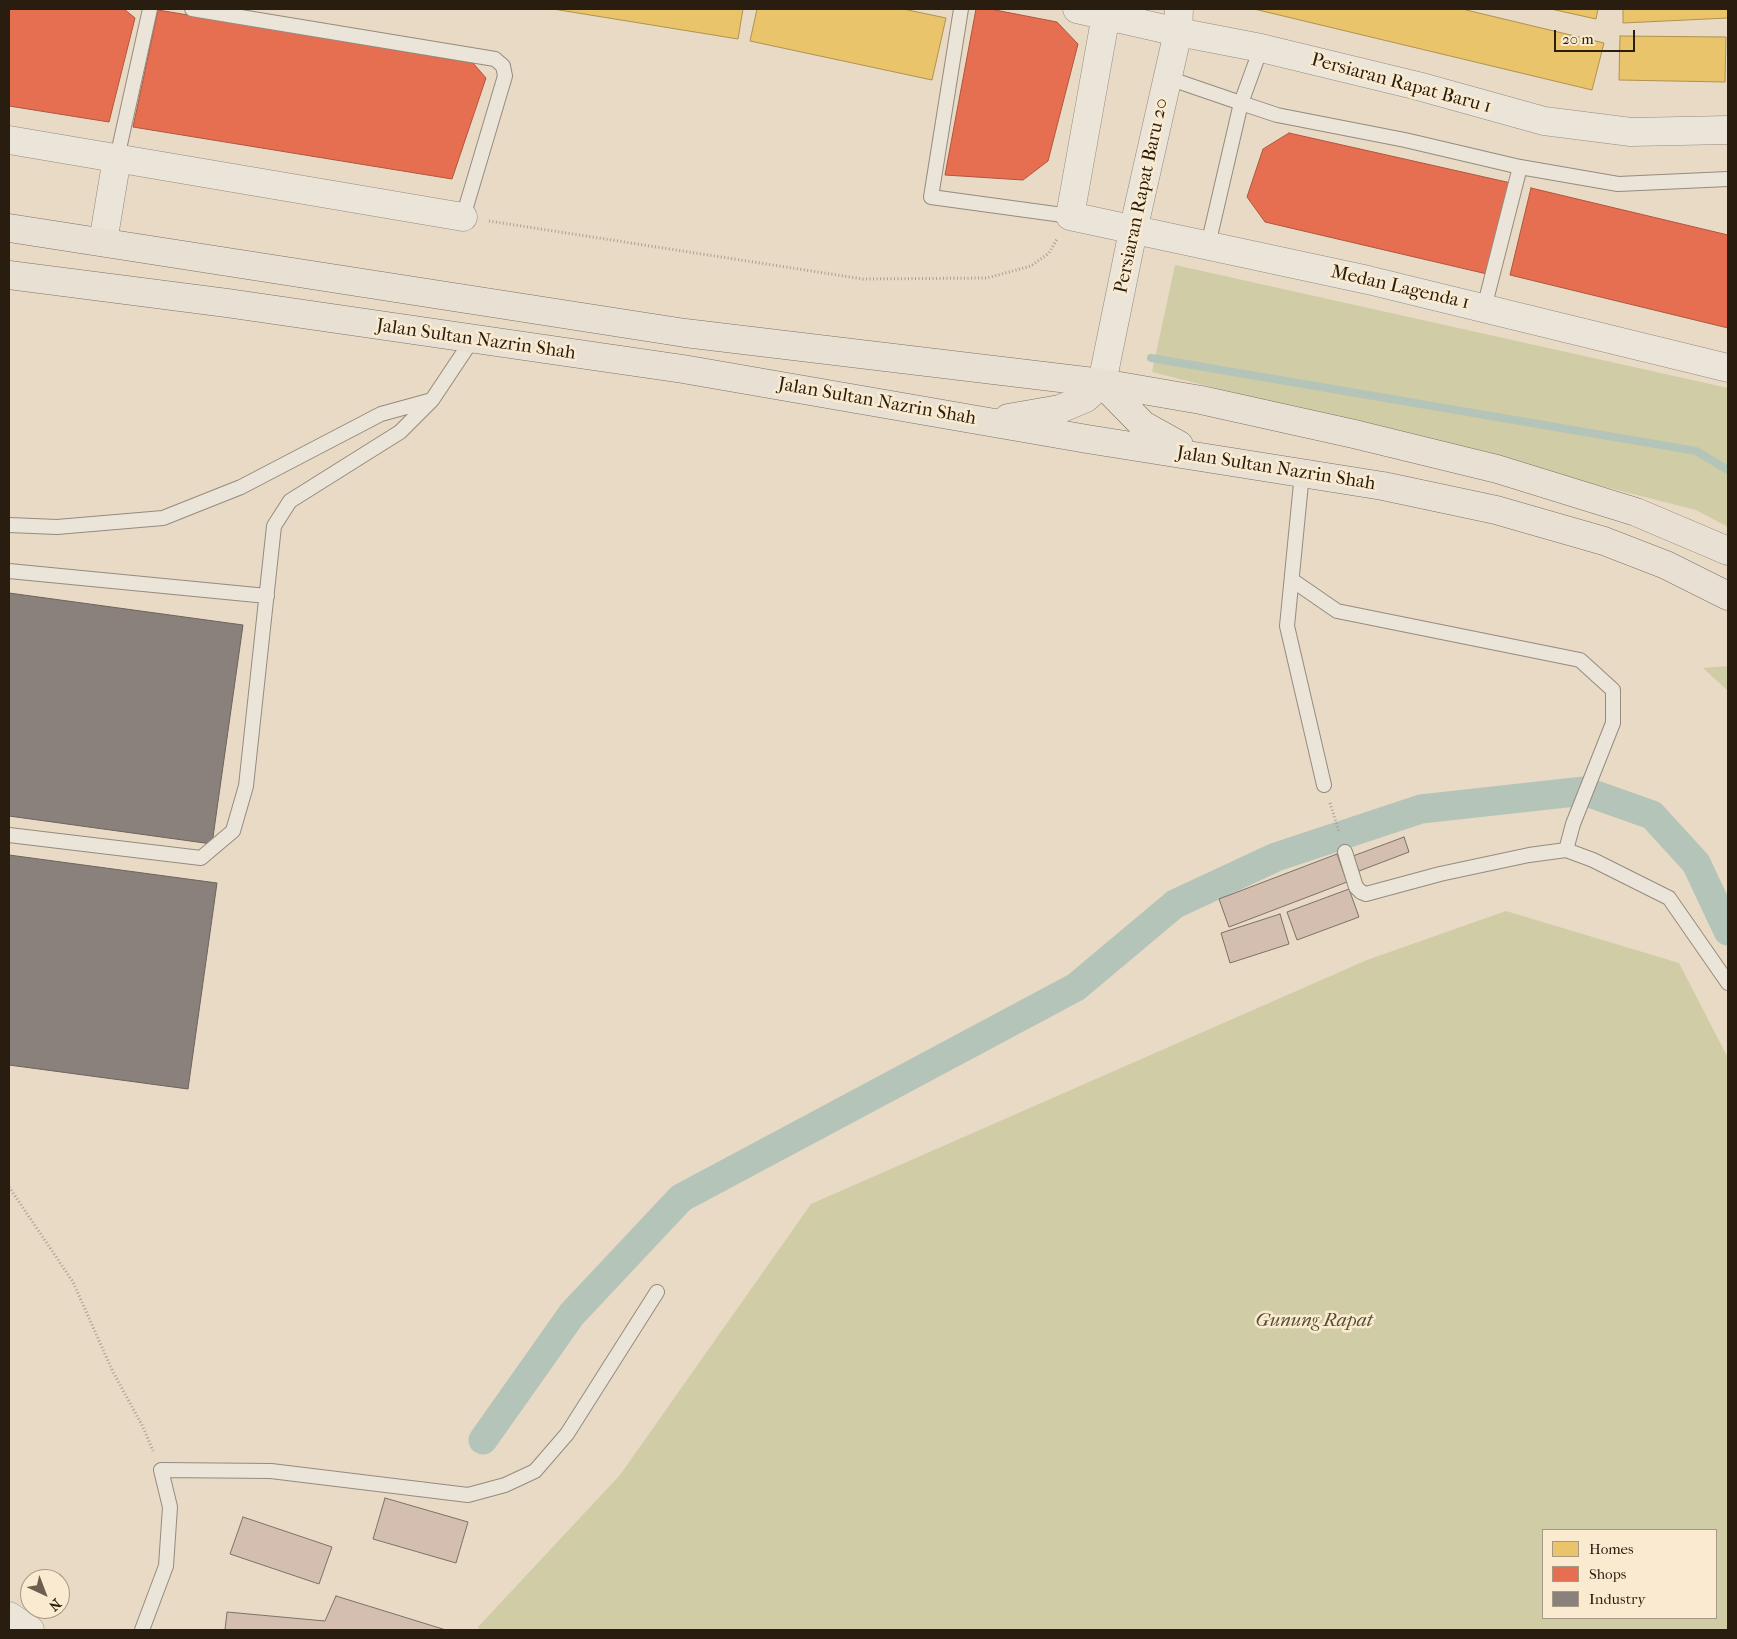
<!DOCTYPE html>
<html>
<head>
<meta charset="utf-8">
<style>
	body { margin:0 }
	#map { position:relative; width:1737px; height:1639px; overflow:hidden; background:#e8dac4; font-family:"IM FELL French Canon",serif }
	canvas { display:block }
	.frame { position:absolute; inset:0; border:10px solid #291d10; pointer-events:none }
	.legend { position:absolute; left:1542px; top:1529px; width:175px; height:90px; box-sizing:border-box; background:#faeacf; border:1px solid #a69883; margin:0; padding:6px 9px; list-style:none; font-size:15px; color:#291d10 }
	.legend li { display:flex; align-items:center; gap:10px; height:25px }
	.legend b { width:25px; border:1px solid #a69883 }
	.north { position:absolute; left:20px; top:1569px; width:50px; height:50px; box-sizing:border-box; background:#faeacf; border:1px solid #a69883; border-radius:50%; rotate:137deg; font-size:14px; font-weight:700; line-height:20px; text-align:center; color:#291d10 }
	.north::after { content:''; display:block; margin:auto; width:18px; height:22px; background:#6c5f4f; clip-path:polygon(50% 0,100% 100%,50% 72%,0 100%) }
	.scale { position:absolute; left:1554px; top:30px; width:81px; height:22px; box-sizing:border-box; border:2px solid #291d10; border-top:0; padding-left:6px; font-size:15px; line-height:18px; white-space:nowrap; color:#291d10; -webkit-text-stroke:4px #faeacf; paint-order:stroke }
</style>
</head>
<body>
<div id="map">
<canvas width="1737" height="1639"></canvas>
<div class="frame"></div>
<ul class="legend">
<li><b style="height:14px;background:#e9c46a"></b>Homes</li>
<li><b style="height:14px;background:#e76f51"></b>Shops</li>
<li><b style="height:14px;background:#8a817c"></b>Industry</li>
</ul>
<div class="north">N</div>
<div class="scale">20 m</div>
</div>
<script>
const ctx = document.querySelector('canvas').getContext('2d');
ctx.lineJoin = 'round';
function paint(path, color) { ctx.fillStyle = color; ctx.fill(path, 'evenodd'); }
const shape = rows => new Path2D(rows.map(r => 'M' + r).join(''));
function stroke(path, color, width, dash) { ctx.strokeStyle = color; ctx.lineWidth = width; ctx.lineCap = dash ? 'butt' : 'round'; ctx.setLineDash(dash || []); ctx.stroke(path); }
function label(font, color, halo, rows, align = 'center') {
  ctx.font = font + ' "IM FELL French Canon",serif'; ctx.lineWidth = 5; ctx.setLineDash([]); ctx.textBaseline = 'middle'; ctx.strokeStyle = halo; ctx.fillStyle = color; for (const [text, x, y, turn = 0] of rows) {
    ctx.save(); ctx.translate(x, y); ctx.rotate((+turn || 0) * Math.PI / 180); ctx.textAlign = isNaN(turn) ? turn : align; if (halo) ctx.strokeText(text, 0, 0); ctx.fillText(text, 0, 0); ctx.restore();
  }
}
paint(shape([
	[1175,265,1728,388,1728,527,1696,510,1152,372],
	[1728,666,1728,691,1703,668],
	[1506,911,1679,963,1728,1058,1728,1630,479,1630,478,1627,620,1475,811,1204,1367,960],
	[1543,1530,1716,1530,1716,1618,1543,1618]
]), '#d0cca6');
const homes = shape([
	[553,9,743,9,738,39,553,9],
	[757,9,903,9,946,18,932,80,750,41,757,9],
	[1254,9,1462,9,1604,43,1592,90,1254,9],
	[1551,9,1598,9,1596,19,1551,9],
	[1623,9,1728,9,1728,18,1623,23,1623,9],
	[1620,36,1726,37,1725,82,1619,80,1620,36]
]);
paint(homes, '#e9c46a');
stroke(homes, '#af924f', 1);
const shops = shape([
	[9,9,124,9,135,18,109,122,9,106,9,9],
	[976,9,990,9,1057,22,1078,44,1048,161,1023,180,945,175,976,9],
	[158,10,473,63,486,78,452,179,133,127,158,10],
	[1289,133,1511,183,1487,274,1265,222,1247,197,1263,149,1289,133],
	[1531,188,1728,235,1728,328,1510,275,1531,188]
]);
paint(shops, '#e76f51');
stroke(shops, '#ae563e', 1);
const industry = shape([
	[9,593,243,625,212,844,9,816,9,593],
	[9,855,217,883,188,1089,9,1065,9,855]
]);
paint(industry, '#8a817c');
stroke(industry, '#6d635c', 1);
stroke(shape([
	[1151,358,1696,451,1728,470]
]), '#b4c4b9', 8);
stroke(shape([
	[483,1440,572,1314,681,1198,1076,987,1175,904,1276,857,1421,809,1584,791,1652,815,1696,863,1728,931]
]), '#b4c4b9', 29);
const building = shape([
	[1404,837,1409,852,1359,871,1353,856,1404,837],
	[1337,854,1347,882,1229,927,1219,899,1337,854],
	[1349,889,1359,917,1297,940,1287,912,1349,889],
	[1280,914,1289,944,1230,963,1221,933,1280,914],
	[385,1498,468,1522,456,1563,373,1539,385,1498],
	[243,1517,332,1547,319,1584,230,1554,243,1517],
	[336,1596,446,1630,225,1630,227,1612,325,1621,336,1596]
]);
paint(building, '#d3beaf');
stroke(building, '#7b7265', 1);
const service = shape([
	[192,9,495,59,503,66,505,76,463,217],
	[961,9,931,197,1070,216],
	[1261,48,1241,103,1277,115,1405,140,1520,167,1618,184,1728,179],
	[1168,78,1241,103,1208,245],
	[117,158,150,9],
	[1484,308,1520,167],
	[1302,473,1287,626,1324,785],
	[9,525,57,527,163,518,241,487,381,414,432,400,472,340],
	[9,571,267,596],
	[1292,580,1337,611,1580,660,1613,690,1613,723,1573,824,1566,850],
	[9,835,201,858,233,831,246,786,274,526,290,501,400,432,432,400],
	[1345,852,1356,887,1361,892,1366,894,1440,874,1529,855,1566,850,1593,860,1669,898,1728,983],
	[142,1630,166,1566,170,1507,161,1470,271,1471,468,1495,505,1485,535,1471,567,1434,657,1292]
]);
const minor = shape([
	[1077,9,1178,32,1261,48,1418,86,1544,121,1631,132,1728,130],
	[1107,9,1070,216,1368,280,1728,368],
	[9,140,463,217],
	[103,242,117,158],
	[9,1616,30,1630]
]);
const tertiary = shape([
	[1102,383,1133,231,1178,32,1179,9]
]);
const trunk = shape([
	[9,228,685,333,1102,383,1201,400,1354,434,1497,469,1636,512,1728,551],
	[9,275,227,303,683,369,1087,439,1383,486,1496,510,1604,541,1666,565,1728,596],
	[1102,383,1143,425,1179,445],
	[1008,418,1060,409,1086,398,1102,383]
]);
stroke(service, '#958b7e', 16);
stroke(minor, '#958b7e', 29);
stroke(tertiary, '#958b7e', 29);
stroke(trunk, '#7b7265', 29);
stroke(shape([
	[489,221,863,279,987,278,1031,266,1049,253,1057,239],
	[1330,803,1339,832],
	[9,1187,73,1282,113,1372,143,1427,153,1451]
]), '#a7a096', 3, [1, 2.5]);
stroke(service, '#ebe4d9', 14);
stroke(minor, '#ebe4d9', 28);
stroke(tertiary, '#ebe4d9', 28);
stroke(trunk, '#e8e0d3', 28);
label('19px', '#291d10', '#faeacf', [
	["Persiaran Rapat Baru 1",1401,84,15],
	["Persiaran Rapat Baru 20",1142,196,-78],
	["Medan Lagenda 1",1400,288,13],
	["Jalan Sultan Nazrin Shah",476,340,8],
	["Jalan Sultan Nazrin Shah",877,402,10],
	["Jalan Sultan Nazrin Shah",1276,469,9]
]);
label('italic 19px', '#554e36', '#faeacf', [
	["Gunung Rapat",1314,1321]
]);
</script>
</body>
</html>
